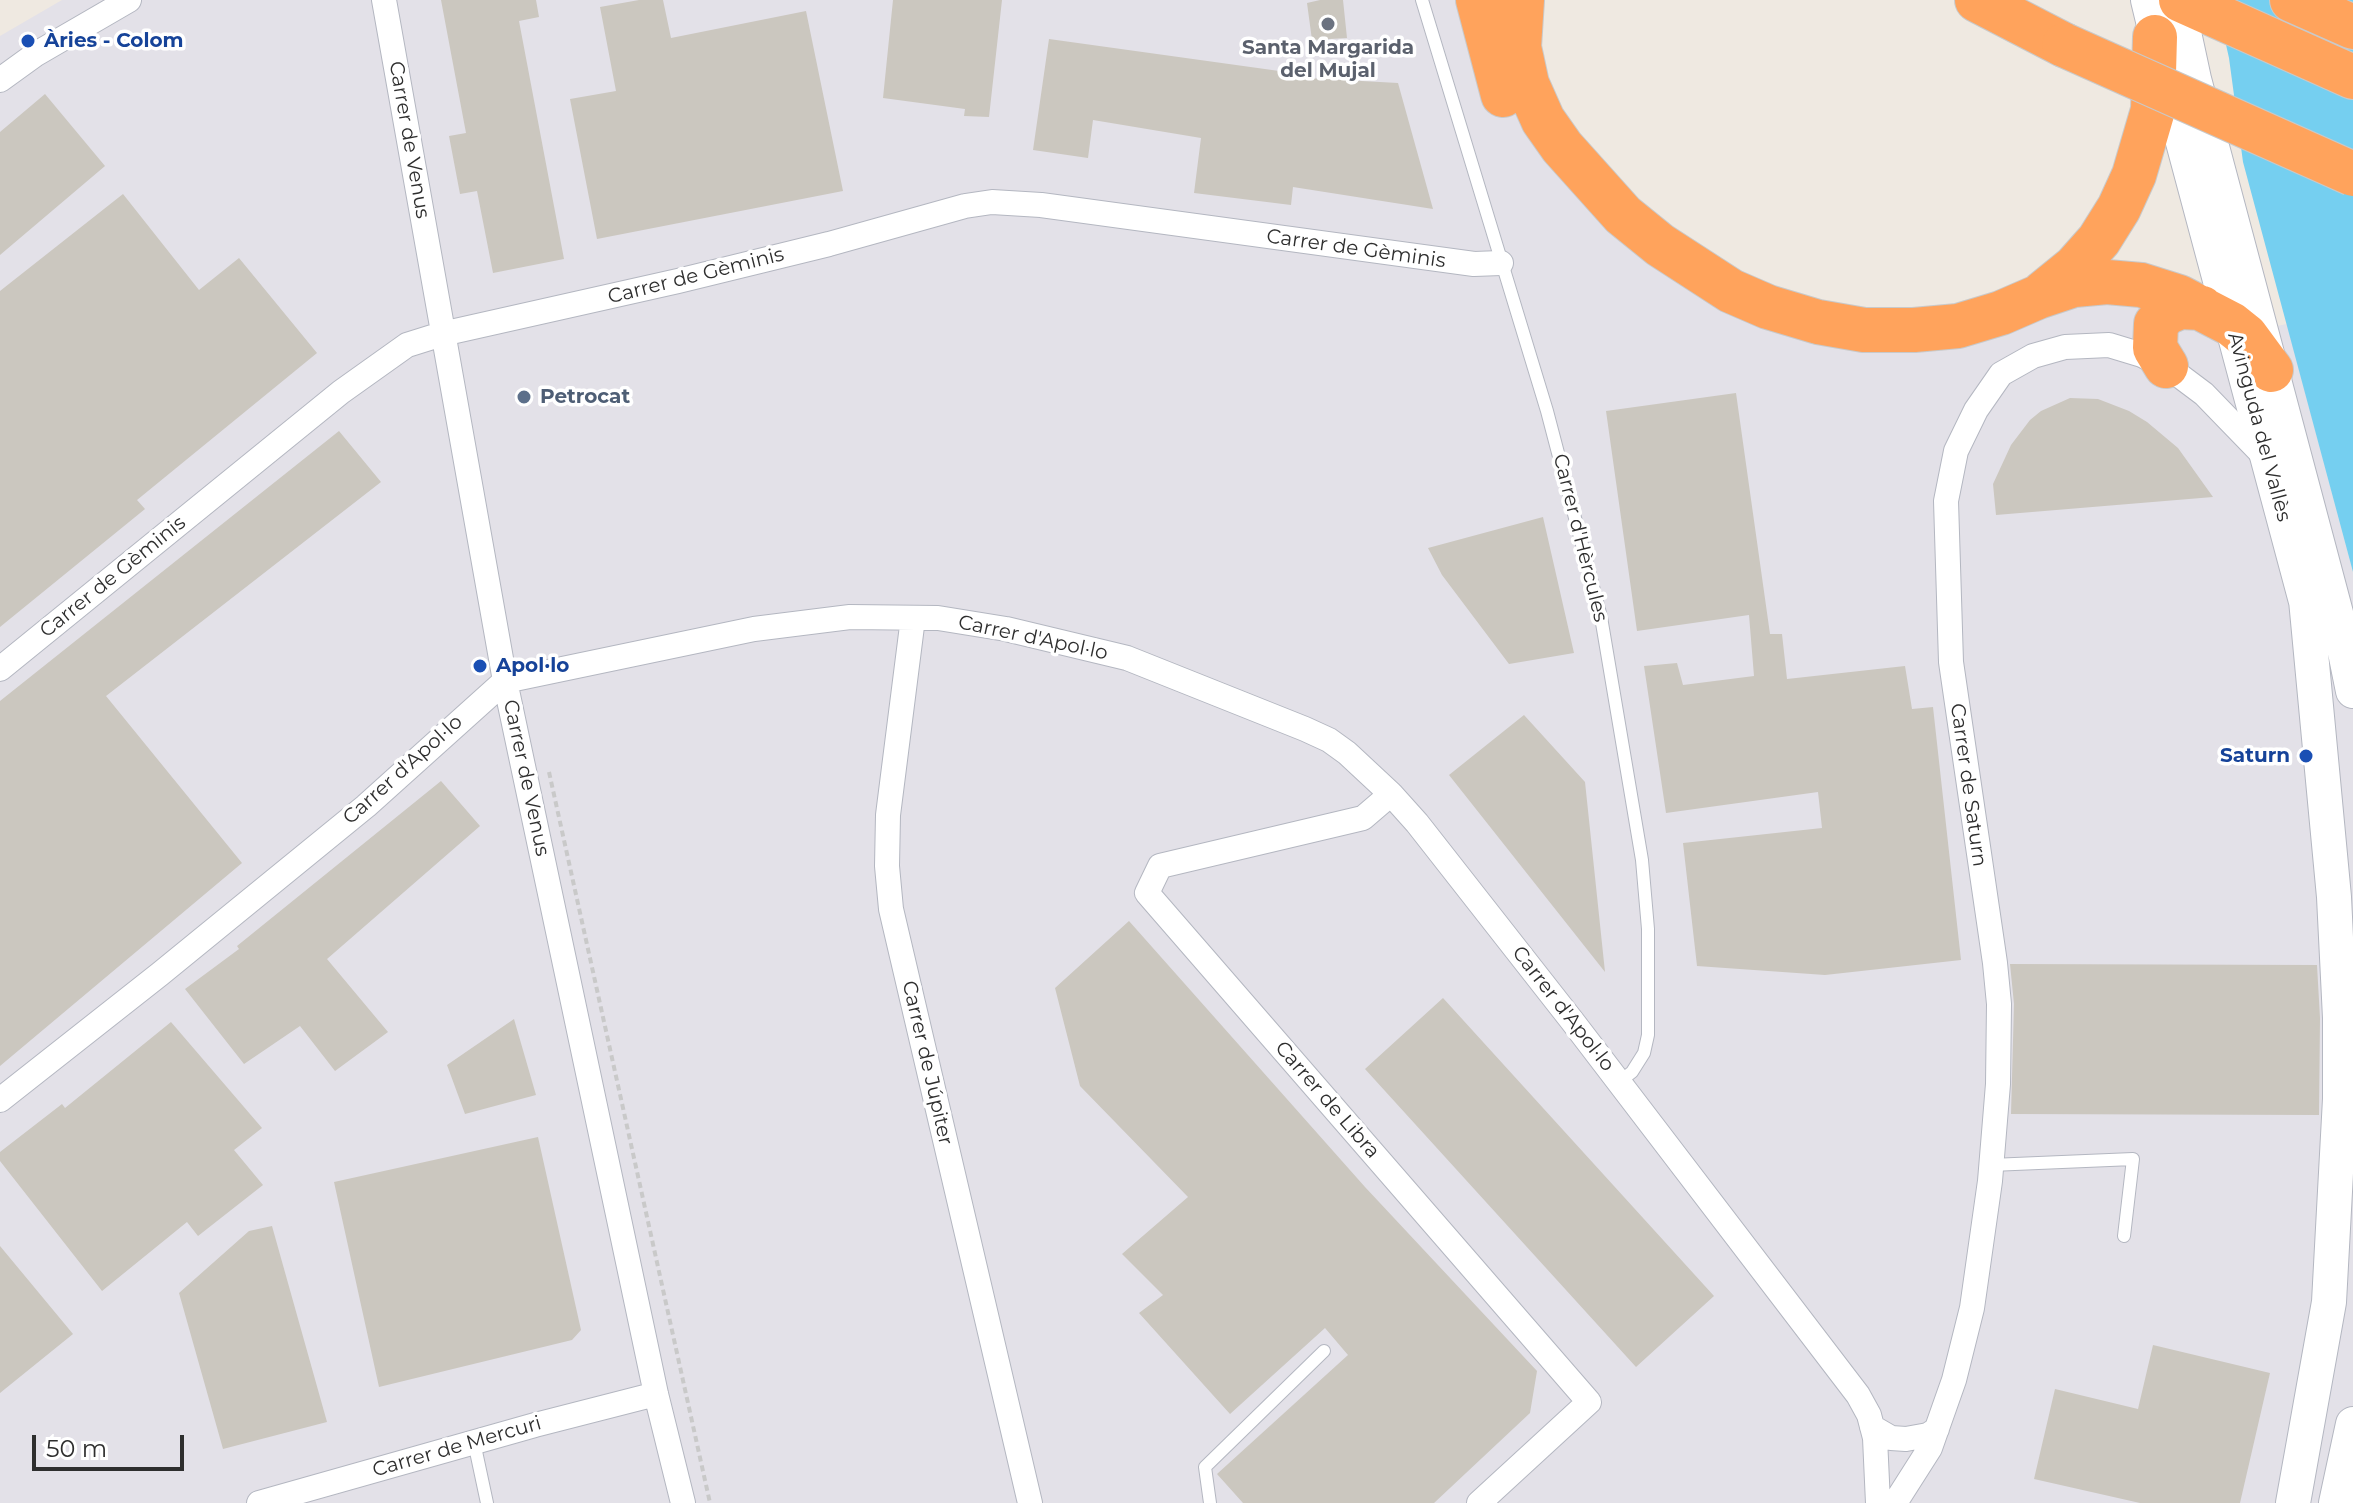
<!DOCTYPE html>
<html>
<head>
<meta charset="utf-8">
<style>
	body { margin:0 }
	#map { position:relative; width:2353px; height:1503px; overflow:hidden; background:#efe9e1; font-family:Montserrat,sans-serif }
	canvas { display:block }
	.scale { position:absolute; left:32px; top:1435px; width:152px; height:36px; box-sizing:border-box; border:4px solid #2e2e2e; border-top:0; padding-left:10px; font-size:24px; line-height:28px; white-space:nowrap; color:#2e2e2e; -webkit-text-stroke:6px #fff; paint-order:stroke }
</style>
</head>
<body>
<div id="map">
<canvas width="2353" height="1503"></canvas>
<div class="scale">50 m</div>
</div>
<script>
const ctx = document.querySelector('canvas').getContext('2d');
ctx.lineJoin = 'round';
function paint(path, color) { ctx.fillStyle = color; ctx.fill(path, 'evenodd'); }
const shape = rows => new Path2D(rows.map(r => 'M' + r).join(''));
function stroke(path, color, width, dash) { ctx.strokeStyle = color; ctx.lineWidth = width; ctx.lineCap = dash ? 'butt' : 'round'; ctx.setLineDash(dash || []); ctx.stroke(path); }
function label(font, color, halo, rows, align = 'center') {
  ctx.font = font + ' Montserrat,sans-serif'; ctx.lineWidth = 7; ctx.setLineDash([]); ctx.textBaseline = 'middle'; ctx.strokeStyle = halo; ctx.fillStyle = color; for (const [text, x, y, turn = 0] of rows) {
    ctx.save(); ctx.translate(x, y); ctx.rotate((+turn || 0) * Math.PI / 180); ctx.textAlign = isNaN(turn) ? turn : align; if (halo) ctx.strokeText(text, 0, 0); ctx.fillText(text, 0, 0); ctx.restore();
  }
}
paint(shape([
	[62,0,1495,0,1523,118,1771,328,2111,301,2150,308,2186,323,2209,339,2287,324,2353,572,2353,1503,0,1503,0,36]
]), '#e3e1e8');
paint(shape([
	[2216,0,2353,0,2353,572,2243,162,2229,58]
]), '#75cff0');
paint(shape([
	[441,0,536,0,539,17,519,21,564,259,493,273,477,191,460,194,449,136,466,133],
	[639,0,663,0,671,38,806,11,843,191,597,239,570,99,616,91,600,7],
	[893,0,1002,0,989,117,964,116,965,109,883,98],
	[1320,0,1343,0,1347,38,1312,40,1307,3],
	[1049,39,1308,75,1307,78,1398,83,1433,209,1293,187,1291,205,1194,193,1201,138,1093,120,1088,158,1033,150],
	[45,94,105,166,0,255,0,132],
	[123,194,199,290,239,258,317,353,137,500,145,509,0,627,0,291],
	[1736,393,1770,634,1782,634,1787,679,1905,666,1912,709,1933,707,1961,960,1825,975,1697,966,1683,843,1822,828,1818,792,1666,813,1644,666,1677,663,1683,685,1754,676,1749,615,1637,631,1606,411],
	[2070,398,2098,399,2129,411,2147,422,2178,448,2213,497,1996,515,1993,484,2011,445,2030,420,2041,411],
	[339,431,381,482,106,696,242,863,0,1066,0,701],
	[1543,517,1574,653,1509,664,1442,575,1428,548],
	[1524,715,1585,782,1605,972,1449,775],
	[441,781,480,826,327,959,388,1032,335,1071,300,1026,244,1064,185,989,239,949,237,946],
	[1129,921,1365,1187,1537,1371,1530,1413,1434,1503,1243,1503,1217,1474,1348,1355,1325,1328,1230,1414,1139,1313,1163,1295,1122,1254,1188,1197,1080,1086,1055,988],
	[2010,964,2317,965,2320,1018,2319,1115,2011,1114,2014,1004],
	[1443,998,1714,1296,1636,1367,1365,1069],
	[514,1019,536,1095,465,1114,447,1065],
	[171,1022,262,1128,234,1150,263,1185,198,1236,187,1222,102,1291,0,1161,0,1152,62,1104,65,1108],
	[538,1137,581,1330,572,1340,379,1387,334,1182],
	[272,1226,327,1422,223,1449,179,1293,249,1231],
	[0,1246,73,1334,0,1393],
	[2153,1345,2270,1373,2240,1503,2140,1503,2034,1479,2055,1389,2138,1409]
]), '#cbc7bf');
const service = shape([
	[1422,0,1547,411,1601,617,1642,860,1648,929,1648,1035,1644,1053,1632,1072,1619,1082],
	[1991,1165,2133,1159,2124,1236],
	[474,1442,487,1503],
	[1210,1503,1205,1467,1324,1351]
]);
const minor = shape([
	[384,0,505,681,656,1394,683,1503],
	[0,80,36,54,129,0],
	[913,618,888,815,887,866,891,909,1030,1503],
	[0,669,341,392,407,345,442,334,678,281,829,244,965,206,992,202,1041,205,1474,264,1501,263],
	[1391,794,1363,818,1160,866,1147,893,1589,1402,1479,1503],
	[0,1100,160,974,366,806,505,681,754,629,850,617,938,618,1006,629,1127,658,1305,729,1329,740,1347,753,1391,794,1417,823,1573,1022,1858,1395,1869,1415,1875,1438,1878,1503],
	[1872,1427,1891,1438,1906,1439,1928,1435,1937,1429],
	[259,1503,535,1425,656,1394],
	[1895,1503,1930,1448,1954,1380,1972,1308,1990,1181,1998,1084,1999,1004,1995,963,1951,662,1946,501,1956,451,1976,410,2001,374,2033,356,2065,347,2109,345,2142,355,2172,370,2204,394,2267,459]
]);
const secondary = shape([
	[2148,0,2176,116,2311,620],
	[2177,0,2194,79,2341,632,2353,691],
	[2293,1503,2329,1302,2340,1099,2340,1018,2334,897,2306,600],
	[2336,1503,2353,1424]
]);
const motorway = shape([
	[1478,0,1503,95],
	[1522,0,1519,47,1527,84,1543,120,1562,147,1623,215,1660,245,1731,291,1768,307,1818,322,1864,330,1914,330,1958,326,2001,313,2038,297,2074,285,2107,282,2141,285,2179,297,2231,324,2246,336,2271,370],
	[1977,0,2064,45],
	[2181,0,2353,77],
	[2292,0,2353,27],
	[2043,293,2075,267,2099,240,2119,208,2134,175,2153,110,2155,37],
	[2166,366,2155,348,2156,324,2166,313,2180,307,2202,308]
]);
stroke(service, '#b4b7c1', 14);
stroke(minor, '#b4b7c1', 26);
stroke(secondary, '#b4b7c1', 36);
stroke(motorway, '#c9c9c9', 46);
stroke(shape([
	[549,772,710,1503]
]), '#c9c9c9', 4, [6, 4]);
stroke(service, '#fff', 12);
stroke(minor, '#fff', 24);
stroke(secondary, '#fff', 34);
stroke(motorway, '#ffa35c', 44);
const motorwayBridge = shape([
	[2064,45,2353,174]
]);
stroke(motorwayBridge, '#c9c9c9', 46, []);
stroke(motorwayBridge, '#ffa35c', 44);
for (const [x, y, r, color] of [
	[1328,24,8,"#6b7280"],
	[28,41,8,"#1a4fb4"],
	[524,397,8,"#5c6f8a"],
	[480,666,8,"#1a4fb4"],
	[2306,756,8,"#1a4fb4"]
]) { const dot = new Path2D(); dot.arc(x, y, r, 0, 2 * Math.PI); ctx.fillStyle = color; ctx.fill(dot); stroke(dot, '#fff', 3); }
label('bold 20px', '#164399', '#fff', [
	["Àries - Colom",44,41],
	["Apol·lo",496,666],
	["Saturn",2290,756,"right"]
], 'left');
label('bold 20px', '#5b616d', '#fff', [
	["Santa Margarida",1328,48],
	["del Mujal",1328,71]
]);
label('20px', '#2e2e2e', '#fff', [
	["Carrer de Venus",409,140,80],
	["Carrer de Gèminis",1356,249,8],
	["Carrer de Gèminis",696,276,-14],
	["Avinguda del Vallès",2259,427,75],
	["Carrer d'Hèrcules",1580,538,76],
	["Carrer de Gèminis",113,577,-39],
	["Carrer d'Apol·lo",1033,638,12],
	["Carrer d'Apol·lo",403,770,-42],
	["Carrer de Venus",526,778,78],
	["Carrer de Saturn",1968,785,82],
	["Carrer d'Apol·lo",1563,1009,52],
	["Carrer de Júpiter",927,1063,77],
	["Carrer de Libra",1327,1100,49],
	["Carrer de Mercuri",457,1447,-16]
]);
label('bold 20px', '#4e5e75', '#fff', [
	["Petrocat",540,397]
], 'left');
</script>
</body>
</html>
